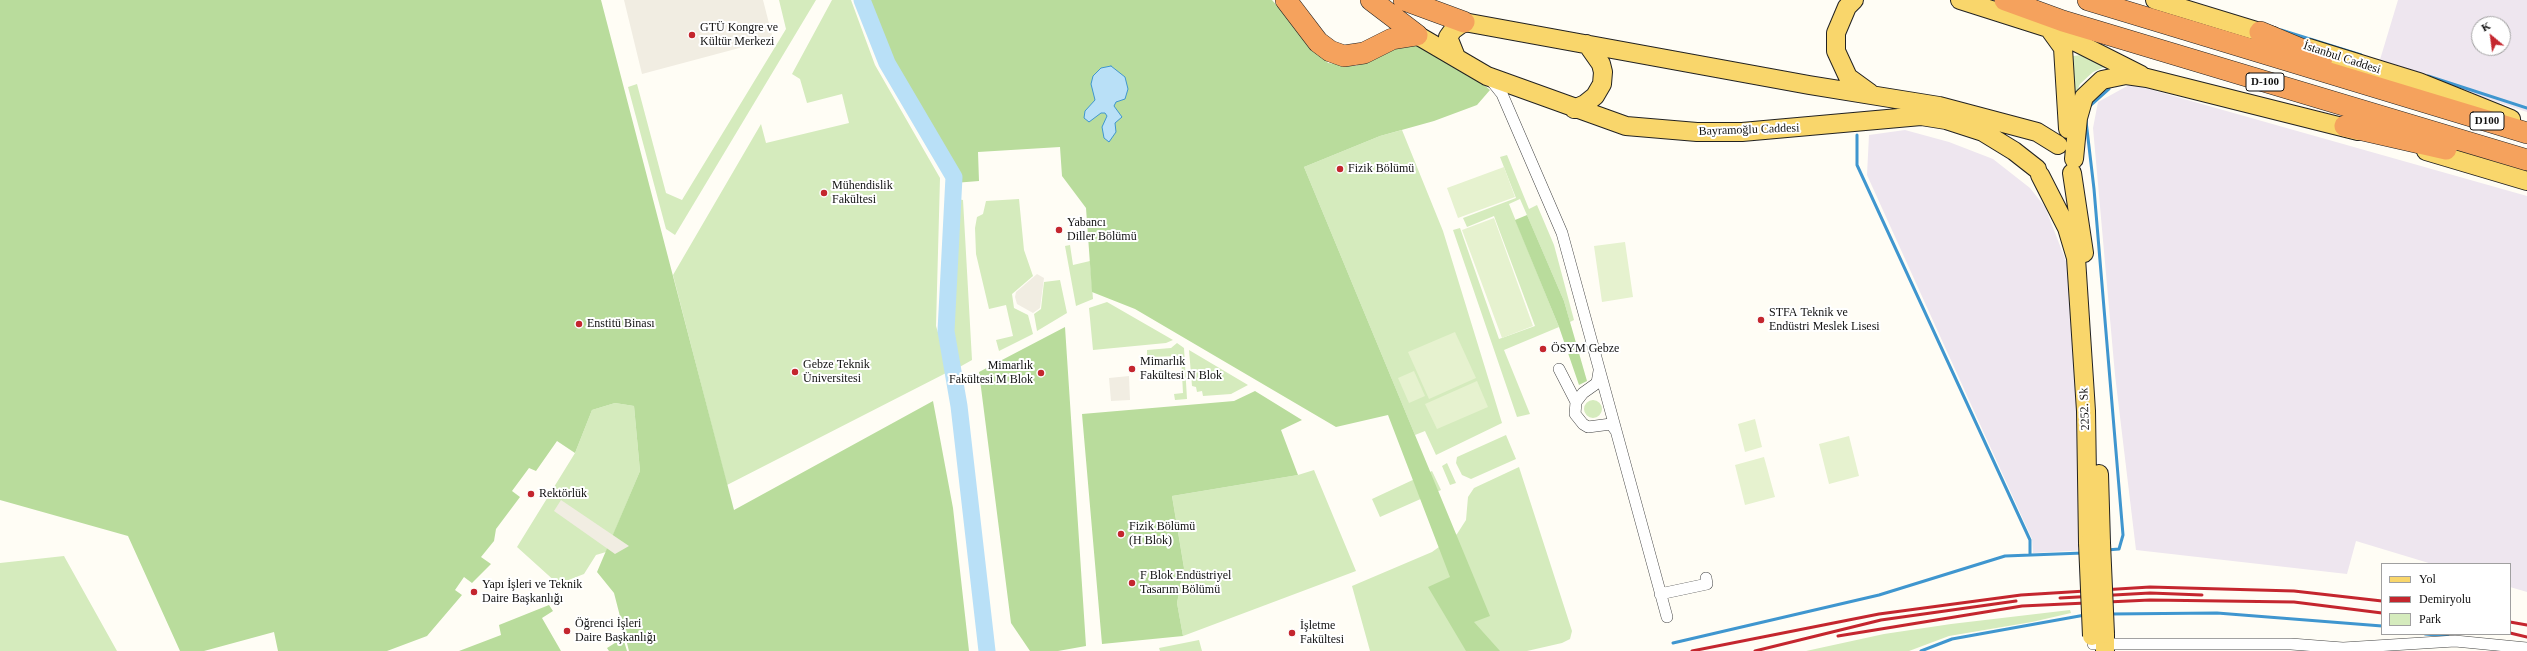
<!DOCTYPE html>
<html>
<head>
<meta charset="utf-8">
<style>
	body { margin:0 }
	#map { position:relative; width:2527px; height:651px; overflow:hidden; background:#fffdf5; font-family:Georgia,serif }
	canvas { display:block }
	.legend { position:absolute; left:2381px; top:563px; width:130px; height:72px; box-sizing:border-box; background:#fff; border:1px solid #a0a0a0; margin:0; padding:5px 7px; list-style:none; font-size:12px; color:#111 }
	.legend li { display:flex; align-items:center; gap:8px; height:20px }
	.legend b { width:20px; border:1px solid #a0a0a0 }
	.north { position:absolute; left:2471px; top:16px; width:40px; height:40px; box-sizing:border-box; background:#fff; border:1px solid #a0a0a0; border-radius:50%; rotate:331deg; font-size:11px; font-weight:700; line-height:16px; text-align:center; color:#111 }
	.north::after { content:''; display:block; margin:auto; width:14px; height:18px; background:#c4262e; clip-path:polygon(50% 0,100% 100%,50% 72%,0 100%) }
</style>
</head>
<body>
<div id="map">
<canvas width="2527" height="651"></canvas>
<ul class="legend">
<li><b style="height:5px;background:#f9d66b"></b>Yol</li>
<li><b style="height:5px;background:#c4262e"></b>Demiryolu</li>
<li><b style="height:11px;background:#d5ebbd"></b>Park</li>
</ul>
<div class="north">K</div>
</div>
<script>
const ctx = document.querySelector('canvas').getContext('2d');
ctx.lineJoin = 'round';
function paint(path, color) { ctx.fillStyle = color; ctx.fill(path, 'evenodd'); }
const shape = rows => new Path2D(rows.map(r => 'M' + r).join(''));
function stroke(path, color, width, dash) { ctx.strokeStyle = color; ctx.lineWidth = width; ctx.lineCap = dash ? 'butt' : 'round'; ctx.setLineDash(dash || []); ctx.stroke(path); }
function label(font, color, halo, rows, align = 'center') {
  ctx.font = font + ' Georgia,serif'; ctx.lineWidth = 4; ctx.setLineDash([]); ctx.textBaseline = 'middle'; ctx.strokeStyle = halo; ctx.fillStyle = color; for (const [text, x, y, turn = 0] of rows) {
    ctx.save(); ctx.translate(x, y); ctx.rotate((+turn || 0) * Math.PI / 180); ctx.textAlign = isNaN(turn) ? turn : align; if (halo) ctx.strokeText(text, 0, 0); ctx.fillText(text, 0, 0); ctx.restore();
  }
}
paint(shape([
	[2398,0,2527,0,2527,112,2379,63],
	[2479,24,2503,24,2503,48,2479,48],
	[2131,84,2527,196,2527,592,2510,587,2510,564,2432,564,2356,541,2347,574,2136,550,2115,375,2093,128,2098,102],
	[1905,130,1949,142,1993,159,2030,188,2045,207,2071,274,2088,550,2033,553,2032,539,1867,175,1869,135]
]), '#eee6ef');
paint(shape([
	[779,0,816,0,675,235,666,229,628,87,637,84,666,193,682,200,786,29],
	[832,0,851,0,875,65,940,178,936,326,950,371,727,485,673,275,761,124,766,143,849,123,842,94,807,103,800,79,792,74],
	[2081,55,2107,66,2093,72,2080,84,2074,99,2073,56],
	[1402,130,1443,231,1502,423,1436,455,1425,431,1415,435,1304,167,1380,136],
	[1507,155,1529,209,1537,205,1554,245,1574,320,1570,322,1564,301,1520,199,1509,204,1559,327,1504,350,1530,414,1517,417,1453,230,1460,228,1499,339,1535,326,1494,216,1467,227,1463,218,1516,198,1500,157],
	[952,198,963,200,972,360,956,369,948,323],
	[1019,199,1024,250,1033,276,1012,294,1014,308,1028,315,1033,334,999,351,996,340,1013,336,1006,305,989,309,976,254,975,228,977,217,983,214,986,201],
	[1070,245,1073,265,1090,261,1093,299,1076,306,1065,246],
	[1060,280,1067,313,1037,331,1034,314,1041,309,1044,282],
	[1107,302,1173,340,1166,343,1093,350,1089,308],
	[1177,343,1184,348,1187,399,1175,400,1174,394,1183,393,1181,356,1147,357,1147,350,1171,348],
	[1189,350,1248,385,1231,394,1203,396,1202,391,1197,392,1196,387,1192,386],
	'1584 409a9 9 0 1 1 18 0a9 9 0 1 1-18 0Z',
	[615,403,634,406,640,471,606,552,596,555,584,574,558,584,517,547,575,453,592,410],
	[1506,435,1516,459,1471,479,1462,475,1456,463,1457,457],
	[1447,463,1456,483,1450,485,1442,466],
	[1519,467,1572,631,1570,639,1562,643,1527,651,1370,651,1352,586,1432,552,1457,534,1466,520,1468,497,1474,488],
	[1314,470,1356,571,1183,636,1177,603,1184,568,1172,496,1298,475],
	[1432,471,1441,490,1380,517,1372,499],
	[64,556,117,651,0,651,0,563],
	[2070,610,2071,613,2032,622,1949,636,1909,651,1806,651,1884,634,1951,624],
	[1199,640,1202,651,1160,651,1159,648]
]), '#d5ebbd');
paint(shape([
	[0,0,601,0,734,510,933,401,953,508,969,651,629,651,614,593,597,572,640,471,634,406,615,403,592,410,575,453,557,441,536,471,529,468,512,491,520,497,496,529,494,541,481,557,491,564,472,583,464,577,455,590,462,595,427,636,387,651,278,651,274,632,204,651,180,651,128,536,0,500],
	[862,0,1272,0,1328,63,1356,66,1395,45,1413,43,1468,71,1490,90,1477,105,1434,121,1380,136,1304,167,1490,616,1474,622,1500,651,1466,651,1428,587,1450,577,1388,415,1336,427,1135,309,1092,292,1086,208,1062,176,1060,147,978,152,979,181,954,183,954,177,887,63],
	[1527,215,1564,301,1587,381,1579,385,1559,327,1515,220],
	[1065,327,1086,646,1058,651,1030,651,1011,623,979,372],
	[1255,391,1302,420,1281,430,1298,475,1172,496,1184,568,1177,603,1183,636,1102,644,1082,414,1234,401],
	[549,605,553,611,542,618,561,651,459,651,501,635,499,625],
	[623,638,627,651,609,651,607,648]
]), '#b9dc9c');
paint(shape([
	[1504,167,1515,197,1458,218,1447,188],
	[1494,218,1533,326,1502,338,1462,230],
	[1625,242,1633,297,1602,302,1594,246],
	[1455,332,1476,378,1429,399,1408,352],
	[1414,371,1425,396,1409,403,1398,378],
	[1477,381,1488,407,1437,429,1425,404],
	[1755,419,1762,447,1745,452,1738,424],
	[1849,436,1859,476,1829,484,1819,444],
	[1764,457,1775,497,1745,505,1735,465]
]), '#e6f2cf');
paint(shape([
	[624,0,763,0,773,39,642,74],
	[1037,274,1044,278,1040,308,1033,313,1017,304,1015,297,1016,292],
	[1129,376,1130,400,1111,401,1109,378],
	[561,500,629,546,615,554,554,511]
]), '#f1ede2');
const water = shape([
	[1111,66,1125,77,1128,89,1125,99,1116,102,1114,106,1122,117,1115,123,1116,132,1109,142,1104,138,1102,127,1107,116,1105,113,1101,113,1089,122,1084,118,1085,111,1095,100,1091,84,1093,76,1101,68,1111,66]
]);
paint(water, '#b9e0f7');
stroke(water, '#3f96cf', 1);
stroke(shape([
	[2281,30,2361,55],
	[2428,76,2527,108],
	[2090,106,2109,89],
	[2086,121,2094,189,2123,535,2119,549,2107,550],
	[1857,135,1857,165,2030,540,2030,555],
	[2110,614,2217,613,2382,626],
	[2425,634,2448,636],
	[1673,643,1879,595,2005,556,2083,553],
	[1921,651,1952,639,2085,615]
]), '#3f96cf', 3);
stroke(shape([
	[862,0,887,63,954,177,946,331,959,406,987,651]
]), '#b9e0f7', 17);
const street = shape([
	[1490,79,1502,94,1562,233,1667,617],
	[1559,369,1576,402],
	[1599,371,1597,383,1583,393,1576,402,1575,414,1583,424,1588,427,1611,424,1616,431],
	[1660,594,1707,584,1706,578],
	[2093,644,2291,644,2343,648,2455,641,2527,648]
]);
const primary = shape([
	[1854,0,1847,7,1836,33,1836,51,1848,77,1870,93],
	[1960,0,2048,28,2141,75],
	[2155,0,2273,36],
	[2050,30,2063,48,2068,129],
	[1417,35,1487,76,1626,126,1697,132,1742,132,1921,116,1946,120,1983,132,2014,151,2037,169],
	[2309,48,2419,82,2511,119],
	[1456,57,1448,37,1453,30,1464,22,1809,85,1939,106,2037,132,2058,145],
	[1574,109,1585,104,1595,96,1602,84,1603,72,1601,64,1587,44],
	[2426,151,2527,181],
	[2074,159,2078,118,2084,97,2102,80,2126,75,2147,78,2358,131],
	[2072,173,2084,253],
	[2040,175,2067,228,2076,258,2086,411,2088,543],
	[2099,474,2101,543],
	[2105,634,2105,651]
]);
const highway = shape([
	[1286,0,1318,42,1330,51,1344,56,1364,53,1392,39,1417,35],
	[1371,0,1417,35],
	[1404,0,1464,22],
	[2005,0,2063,21,2527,160],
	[2088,0,2527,133],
	[2260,32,2322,58],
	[2345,126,2446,149]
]);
stroke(street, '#444', 12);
stroke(primary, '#222', 20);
stroke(highway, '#222', 22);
stroke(street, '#fff', 11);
stroke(primary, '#f9d66b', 18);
stroke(highway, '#f5a25d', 21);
stroke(shape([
	[2060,598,2150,593,2202,595],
	[2510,622,2527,625],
	[2510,633,2527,637],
	[1838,636,2022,606,2150,600,2294,602,2382,613],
	[1692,651,1879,614,2021,595,2150,587,2294,591,2382,601],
	[1755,651,1881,620,2016,601]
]), '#c4262e', 3);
const primaryBridge = shape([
	[2088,543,2092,636],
	[2101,543,2105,634]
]);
stroke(primaryBridge, '#222', 20, []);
stroke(primaryBridge, '#f9d66b', 18);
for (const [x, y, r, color] of [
	[692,35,4,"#c4262e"],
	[1340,169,4,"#c4262e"],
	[824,193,4,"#c4262e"],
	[1059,230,4,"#c4262e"],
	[1761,320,4,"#c4262e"],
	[579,324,4,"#c4262e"],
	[1543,349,4,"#c4262e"],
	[1132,369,4,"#c4262e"],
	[795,372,4,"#c4262e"],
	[1041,373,4,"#c4262e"],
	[531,494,4,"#c4262e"],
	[1121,534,4,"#c4262e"],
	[1132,583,4,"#c4262e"],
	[474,592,4,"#c4262e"],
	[567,631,4,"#c4262e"],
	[1292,633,4,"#c4262e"]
]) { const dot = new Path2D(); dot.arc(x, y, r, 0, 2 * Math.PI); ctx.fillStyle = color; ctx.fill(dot); stroke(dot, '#fff', 1.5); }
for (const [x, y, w] of [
	[2265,82,38],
	[2487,121,34]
]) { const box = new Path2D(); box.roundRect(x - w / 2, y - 9, w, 18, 3); ctx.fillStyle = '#fff'; ctx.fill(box); stroke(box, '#111', 1); }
label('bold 11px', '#111', null, [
	["D-100",2265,82],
	["D100",2487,121]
]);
label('12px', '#111', '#fff', [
	["GTÜ Kongre ve",700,28],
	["Kültür Merkezi",700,42],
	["Fizik Bölümü",1348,169],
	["Mühendislik",832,186],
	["Fakültesi",832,200],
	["Yabancı",1067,223],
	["Diller Bölümü",1067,237],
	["STFA Teknik ve",1769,313],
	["Endüstri Meslek Lisesi",1769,327],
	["Enstitü Binası",587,324],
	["ÖSYM Gebze",1551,349],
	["Mimarlık",1140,362],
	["Fakültesi N Blok",1140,376],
	["Gebze Teknik",803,365],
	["Üniversitesi",803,379],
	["Mimarlık",1033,366,"right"],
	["Fakültesi M Blok",1033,380,"right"],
	["Rektörlük",539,494],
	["Fizik Bölümü",1129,527],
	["(H Blok)",1129,541],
	["F Blok Endüstriyel",1140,576],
	["Tasarım Bölümü",1140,590],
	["Yapı İşleri ve Teknik",482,585],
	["Daire Başkanlığı",482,599],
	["Öğrenci İşleri",575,624],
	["Daire Başkanlığı",575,638],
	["İşletme",1300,626],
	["Fakültesi",1300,640]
], 'left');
label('12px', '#111', '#fff', [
	["İstanbul Caddesi",2342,58,18],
	["Bayramoğlu Caddesi",1749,130,-2],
	["2252. Sk",2085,409,-92]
]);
</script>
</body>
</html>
